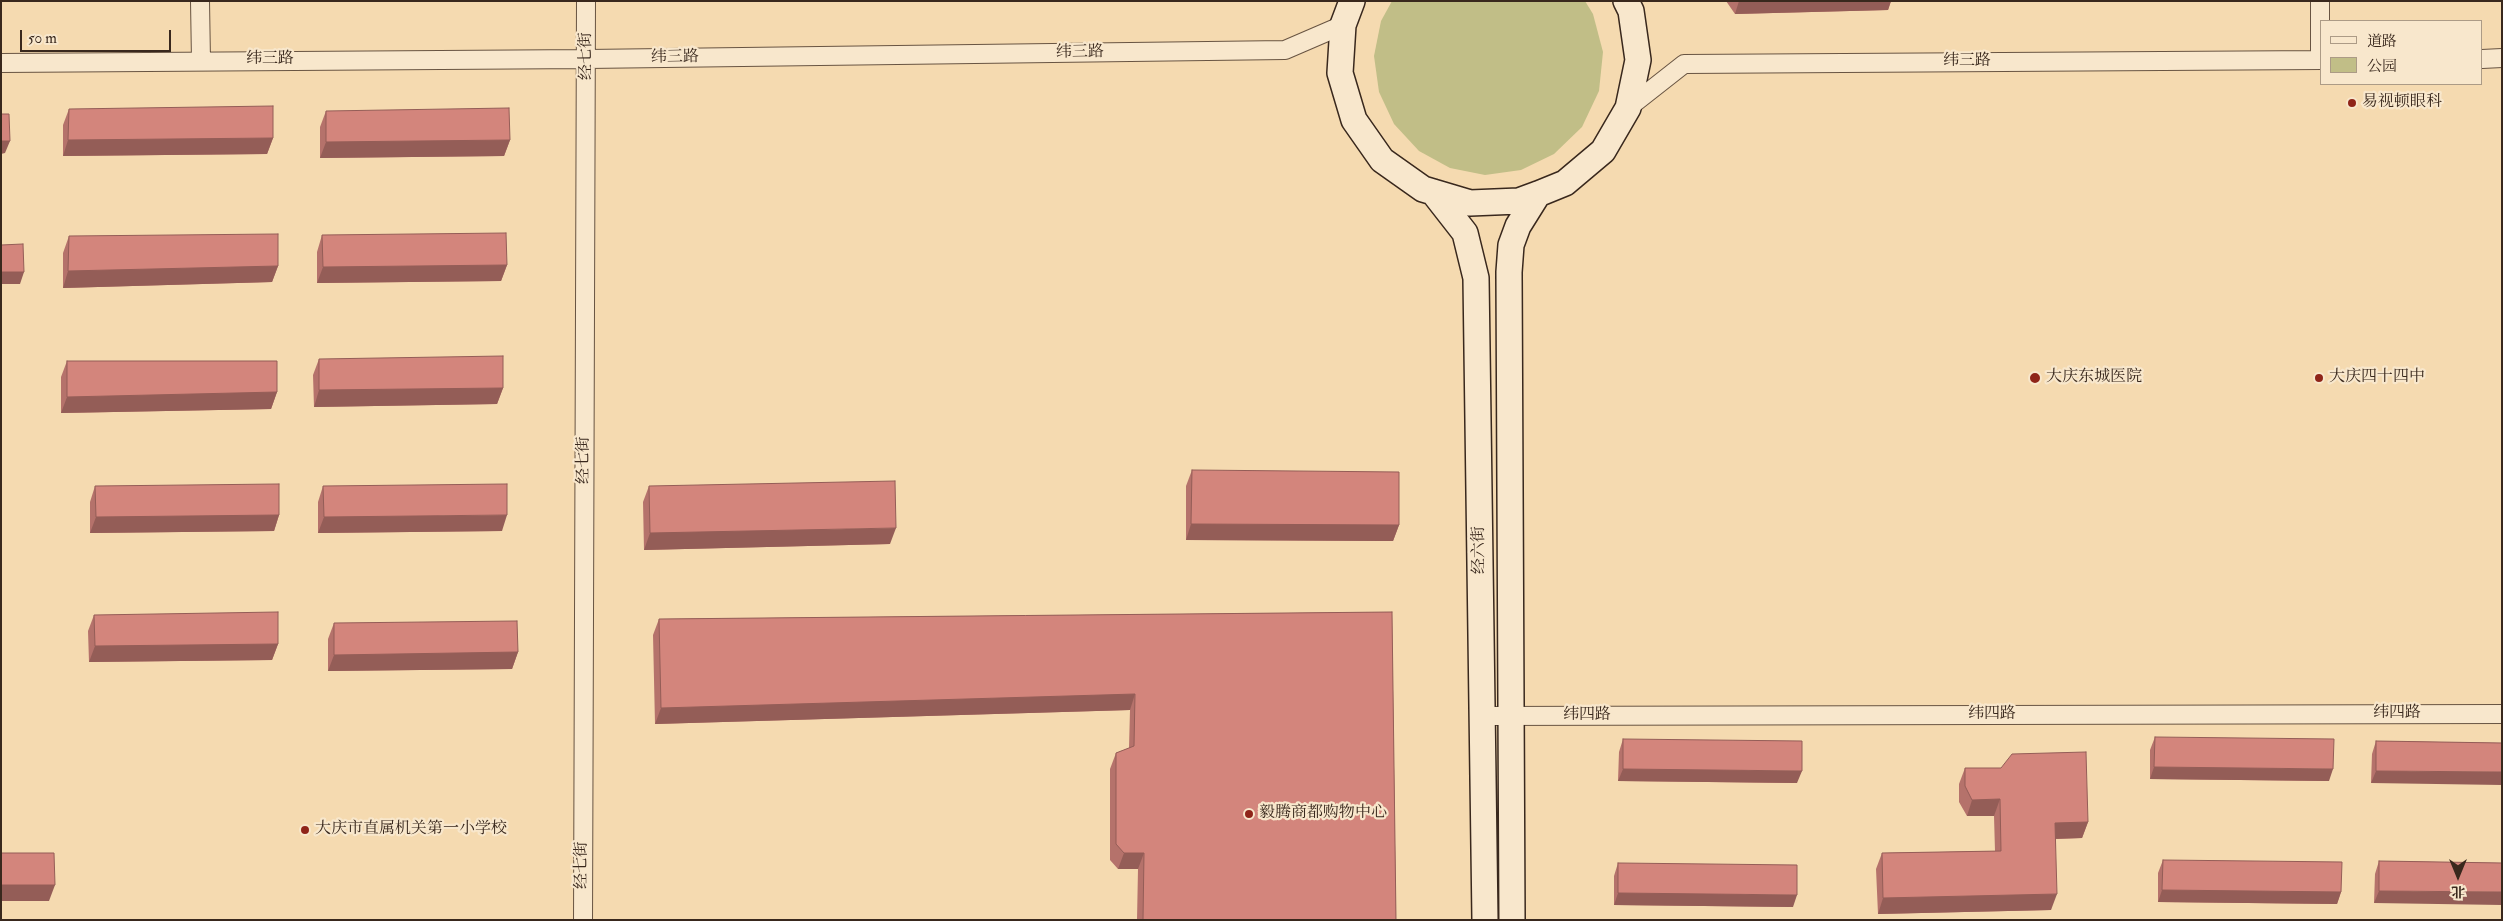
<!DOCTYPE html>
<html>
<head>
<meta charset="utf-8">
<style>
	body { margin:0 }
	#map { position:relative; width:2503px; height:921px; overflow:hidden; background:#f5dab0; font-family:"IM FELL Double Pica","Noto Serif SC",serif }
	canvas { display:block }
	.frame { position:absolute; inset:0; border:2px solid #39281d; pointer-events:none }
	.legend { position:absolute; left:2320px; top:20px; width:162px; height:65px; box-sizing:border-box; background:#f8e7cc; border:1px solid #ac9b86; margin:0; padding:6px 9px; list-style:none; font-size:15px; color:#39281d }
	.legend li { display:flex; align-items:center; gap:10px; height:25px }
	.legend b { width:25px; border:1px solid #ac9b86 }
	.north { position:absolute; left:2433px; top:851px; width:50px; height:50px; -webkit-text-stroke:4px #f8e7cc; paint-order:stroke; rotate:180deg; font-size:14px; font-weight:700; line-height:20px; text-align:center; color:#39281d }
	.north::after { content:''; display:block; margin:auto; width:18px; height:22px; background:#39281d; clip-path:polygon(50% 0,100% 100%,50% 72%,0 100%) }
	.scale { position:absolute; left:20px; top:30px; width:151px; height:22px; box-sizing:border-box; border:2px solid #39281d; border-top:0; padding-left:6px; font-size:15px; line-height:18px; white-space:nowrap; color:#39281d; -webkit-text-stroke:4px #f8e7cc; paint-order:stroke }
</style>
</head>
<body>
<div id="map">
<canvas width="2503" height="921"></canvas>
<div class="frame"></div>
<ul class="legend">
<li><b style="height:6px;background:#f8e7cc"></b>道路</li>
<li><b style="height:14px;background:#c1be87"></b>公园</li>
</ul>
<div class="north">北</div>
<div class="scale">50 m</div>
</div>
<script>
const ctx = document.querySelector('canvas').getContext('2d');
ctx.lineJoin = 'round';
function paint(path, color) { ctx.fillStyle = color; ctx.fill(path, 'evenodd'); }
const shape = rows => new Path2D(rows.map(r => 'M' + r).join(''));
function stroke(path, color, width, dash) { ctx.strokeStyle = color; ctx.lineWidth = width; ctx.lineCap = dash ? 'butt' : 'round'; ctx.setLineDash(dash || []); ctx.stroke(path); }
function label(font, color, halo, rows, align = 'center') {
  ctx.font = font + ' "IM FELL Double Pica","Noto Serif SC",serif'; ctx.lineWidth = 4.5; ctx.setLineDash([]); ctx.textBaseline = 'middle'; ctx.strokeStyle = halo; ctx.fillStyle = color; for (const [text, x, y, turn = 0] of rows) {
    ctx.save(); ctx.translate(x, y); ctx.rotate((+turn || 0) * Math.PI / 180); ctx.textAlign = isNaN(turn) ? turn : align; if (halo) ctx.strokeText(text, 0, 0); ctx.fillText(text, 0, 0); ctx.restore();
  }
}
paint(shape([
	[1392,1,1585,1,1593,14,1603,52,1599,91,1582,127,1554,154,1521,170,1485,175,1450,168,1419,151,1394,124,1379,92,1374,56,1381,21]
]), '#c1be87');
const minor = shape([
	[200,1,201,61],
	[2482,59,2502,58],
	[2320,60,2320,1],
	[1,63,587,59,1285,50,1343,25],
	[1628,108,1684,64,2322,60],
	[1483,716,2502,714],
	[583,920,586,1]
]);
const secondary = shape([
	[1352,1,1343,25,1340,73,1354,120,1382,160,1423,189,1470,203,1519,201,1538,194,1565,183,1603,151,1628,108,1638,60,1631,11,1626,1],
	[1433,192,1465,233,1476,278,1485,920],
	[1512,920,1509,272,1511,245,1518,226,1538,194]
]);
stroke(minor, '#685442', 20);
stroke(secondary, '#39281d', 28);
stroke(minor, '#f8e7cc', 18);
stroke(secondary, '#f8e7cc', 25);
paint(shape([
	[1726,1,1891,1,1888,10,1735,14],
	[69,109,273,138,267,154,63,156,63,125],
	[326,111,510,140,504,156,320,158,320,127],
	[322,235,507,265,501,281,317,283,317,252],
	[69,236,278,266,272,282,63,288,63,253],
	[319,359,503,388,497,404,314,407,313,375],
	[67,361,277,392,271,409,61,413,61,377],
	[1192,470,1399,525,1393,541,1186,540,1186,486],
	[95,486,279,515,274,531,90,533,90,502],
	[323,486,502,531,318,533,318,502],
	[649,486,890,544,644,550,643,502],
	[1392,612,1396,920,1137,920,1138,869,1118,869,1110,860,1110,769,1116,753,1129,748,1130,710,655,724,653,635,659,619],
	[94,615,278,644,272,660,89,662,88,631],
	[334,623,518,652,512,669,328,671,328,639],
	[2155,737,2329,781,2150,779,2150,750],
	[1623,739,1797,783,1618,781,1619,752],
	[2376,741,2502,743,2371,783,2372,754],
	[1965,768,2088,822,2082,838,2056,839,2051,910,1878,914,1876,869,1882,853,1995,851,1994,816,1967,816,1959,802,1959,784],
	[2163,860,2341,892,2337,904,2158,902,2158,873],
	[2379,861,2502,863,2374,903,2375,874],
	[1618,863,1793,907,1614,905,1614,876]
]), '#b5726b');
paint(shape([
	[1739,1,1891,1,1888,10,1735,14],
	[273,138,267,154,63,156,68,140],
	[510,140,504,156,320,158,326,142],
	[1,141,10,141,5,153,1,154],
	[507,265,501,281,317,283,323,267],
	[278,266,272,282,63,288,68,271],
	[1,272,24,272,20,284,1,284],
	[503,388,497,404,314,407,319,390],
	[277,392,271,409,61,413,67,397],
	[279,515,274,531,90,533,96,517],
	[507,515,502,531,318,533,324,517],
	[1191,524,1399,525,1393,541,1186,540],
	[896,528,890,544,644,550,650,533],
	[278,644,272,660,89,662,95,646],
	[518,652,512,669,328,671,334,655],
	[1135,694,1130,710,655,724,661,708],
	[2154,767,2333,769,2329,781,2150,779],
	[1623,769,1802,771,1797,783,1618,781],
	[2376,771,2502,772,2502,785,2371,783],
	[2000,799,1994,816,1967,816,1972,800],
	[2088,822,2082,838,2050,839,2055,823],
	[1124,853,1144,853,1138,869,1118,869],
	[1,885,55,885,49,901,1,901],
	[2162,890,2341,892,2337,904,2158,902],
	[2379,891,2502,892,2502,905,2374,903],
	[1618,893,1797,895,1793,907,1614,905],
	[2057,894,2051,910,1878,914,1883,898]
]), '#945d57');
const building = shape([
	[273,106,273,138,68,140,69,109,273,106],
	[509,108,510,140,326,142,326,111,509,108],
	[1,114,9,114,10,141,1,141,1,114],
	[506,233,507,265,323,267,322,235,506,233],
	[278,234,278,266,68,271,69,236,278,234],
	[23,244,24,272,1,272,1,245,23,244],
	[503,356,503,388,319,390,319,359,503,356],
	[67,361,277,361,277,392,67,397,67,361],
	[1192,470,1399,472,1399,525,1191,524,1192,470],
	[895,481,896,528,650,533,649,486,895,481],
	[279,484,279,515,96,517,95,486,279,484],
	[507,484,507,515,324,517,323,486,507,484],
	[278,612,278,644,95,646,94,615,278,612],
	[1392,612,1396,920,1143,920,1144,853,1124,853,1116,844,1116,753,1134,746,1135,694,661,708,659,619,1392,612],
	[517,621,518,652,334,655,334,623,517,621],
	[2155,737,2334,739,2333,769,2154,767,2155,737],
	[1623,739,1802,741,1802,771,1623,769,1623,739],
	[2376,741,2502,743,2502,772,2376,771,2376,741],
	[2086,752,2088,822,2055,823,2057,894,1883,898,1882,853,2001,851,2000,799,1972,800,1965,786,1965,768,2001,768,2012,754,2086,752],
	[1,853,54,853,55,885,1,885,1,853],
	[2163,860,2342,862,2341,892,2162,890,2163,860],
	[2379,861,2502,863,2502,892,2379,891,2379,861],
	[1618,863,1797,865,1797,895,1618,893,1618,863]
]);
paint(building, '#d3857c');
stroke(building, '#945d57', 1);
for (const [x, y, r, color] of [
	[2352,103,5,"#8f2418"],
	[2035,378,6,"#8f2418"],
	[2319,378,5,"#8f2418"],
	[1249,814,5,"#8f2418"],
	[305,830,5,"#8f2418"]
]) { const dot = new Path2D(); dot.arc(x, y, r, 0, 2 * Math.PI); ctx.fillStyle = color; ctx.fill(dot); stroke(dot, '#f8e7cc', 2); }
label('16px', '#39281d', '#f8e7cc', [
	["纬三路",1080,53,-1],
	["经七街",587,56,-91],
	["纬三路",675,58,-1],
	["纬三路",270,60],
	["纬三路",1967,62],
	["经七街",585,460,-90],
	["经六街",1480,550,-91],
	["纬四路",2397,714],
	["纬四路",1992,715],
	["纬四路",1587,716],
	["经七街",583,865,-90]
]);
label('16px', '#39281d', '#f8e7cc', [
	["易视顿眼科",2362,103],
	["大庆东城医院",2046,378],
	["大庆四十四中",2329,378],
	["毅腾商都购物中心",1259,814],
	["大庆市直属机关第一小学校",315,830]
], 'left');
</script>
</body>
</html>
